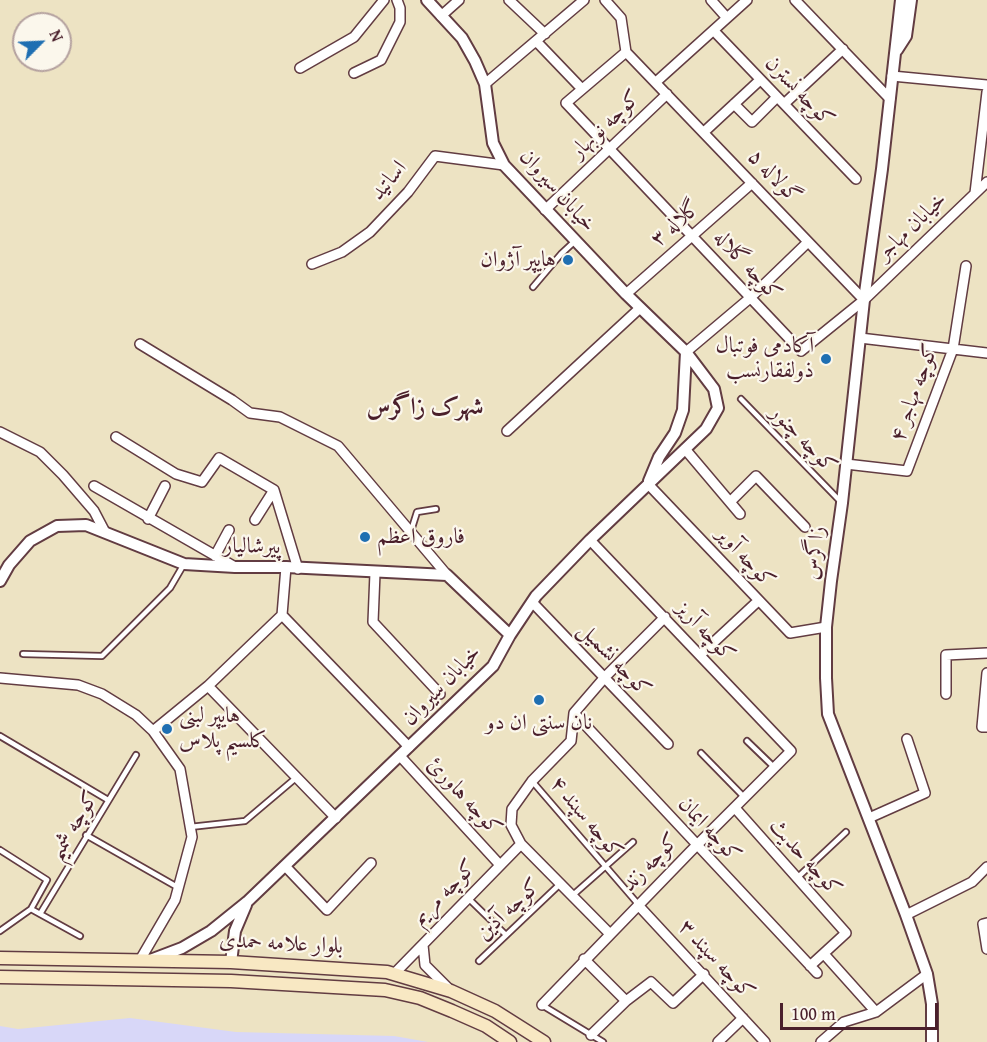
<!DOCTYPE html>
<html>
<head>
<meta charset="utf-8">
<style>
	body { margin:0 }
	#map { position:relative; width:987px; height:1042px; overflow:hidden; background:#ede3c3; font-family:"Gentium Book Plus",serif }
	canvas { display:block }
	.north { position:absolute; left:12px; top:12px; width:60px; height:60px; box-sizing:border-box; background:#fbf7ec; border:2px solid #b4a19f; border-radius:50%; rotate:66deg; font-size:16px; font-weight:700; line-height:24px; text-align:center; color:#4a1f2b }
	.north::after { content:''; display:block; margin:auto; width:21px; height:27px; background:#1f6fb2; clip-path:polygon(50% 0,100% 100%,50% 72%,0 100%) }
	.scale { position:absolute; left:780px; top:1003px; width:158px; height:27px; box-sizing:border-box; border:3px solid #4a1f2b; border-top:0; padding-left:8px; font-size:18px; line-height:21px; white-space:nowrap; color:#4a1f2b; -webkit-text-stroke:4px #fbf7ec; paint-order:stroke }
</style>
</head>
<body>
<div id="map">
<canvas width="987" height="1042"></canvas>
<div class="north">N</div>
<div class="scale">100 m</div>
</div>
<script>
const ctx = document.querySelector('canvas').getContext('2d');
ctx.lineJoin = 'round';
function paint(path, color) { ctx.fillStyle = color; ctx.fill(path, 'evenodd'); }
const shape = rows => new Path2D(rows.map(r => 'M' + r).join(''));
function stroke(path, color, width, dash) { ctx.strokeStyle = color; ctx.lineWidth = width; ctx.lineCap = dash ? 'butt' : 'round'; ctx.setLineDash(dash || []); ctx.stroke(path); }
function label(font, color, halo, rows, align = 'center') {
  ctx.font = font + ' "Gentium Book Plus",Amiri,serif'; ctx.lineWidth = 4.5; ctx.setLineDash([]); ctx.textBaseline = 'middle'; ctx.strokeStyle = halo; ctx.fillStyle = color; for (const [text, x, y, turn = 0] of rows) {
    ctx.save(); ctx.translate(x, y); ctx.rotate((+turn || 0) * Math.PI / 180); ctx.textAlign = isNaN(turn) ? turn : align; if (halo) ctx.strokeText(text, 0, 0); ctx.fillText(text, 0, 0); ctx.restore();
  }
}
paint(shape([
	[130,1018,236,1032,394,1036,428,1042,0,1042,0,1026,18,1029]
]), '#d8d7f8');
const service = shape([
	[533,287,561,254,575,241],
	[741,399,840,501],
	[411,531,417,512,436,509],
	[23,654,102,656,170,588,184,564],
	[0,736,108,800],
	[747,741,775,768],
	[701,753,745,798],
	[532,781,638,904],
	[190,827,245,821,297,777],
	[86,835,179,888],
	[0,850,47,880,31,909,0,931],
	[796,879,846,832],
	[573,895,633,842],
	[468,898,506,935],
	[31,909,80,936],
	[40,914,136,755],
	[479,961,560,884],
	[542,1005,603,1042]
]);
const minor = shape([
	[509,0,545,34],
	[605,0,621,18,626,52,864,300],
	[711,0,727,18],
	[795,0,890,99],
	[441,16,459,0],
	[714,31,856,179],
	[536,41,582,89],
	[626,52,566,103,801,351,864,300,987,182],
	[300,68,354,37,384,0],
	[354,73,381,60,400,22,400,8,397,0],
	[892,76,987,85],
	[656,82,747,0],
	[485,84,584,0],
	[734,104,752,122,777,97],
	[784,104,843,49],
	[704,132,760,80],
	[975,193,987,92],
	[545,210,667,94],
	[312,264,342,252,370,232,408,192,435,156,504,165],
	[626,294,752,183],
	[860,338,987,353],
	[140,344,232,400,250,413,280,417,338,446,447,575],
	[686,352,750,298,808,242],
	[507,431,640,308],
	[0,432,40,452,63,475,94,511,105,532],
	[116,437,176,474,202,482,219,458,274,490,298,569],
	[685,449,740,514],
	[846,464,907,471,953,349,966,266],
	[648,484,790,633,826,627],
	[94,486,235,567],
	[730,502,756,476,805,527],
	[148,519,165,486],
	[255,520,274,490],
	[215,556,229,530],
	[375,573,373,622,440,694],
	[532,602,668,744],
	[282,615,409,747],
	[700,655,758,601],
	[987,673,982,727,987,727],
	[0,678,78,685,102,694,136,715,153,731,180,769,192,837,175,900,140,960],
	[208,686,336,818],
	[946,694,946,655,987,653],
	[574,713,817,973],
	[153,731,208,686,282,615,286,567],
	[400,756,500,865],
	[735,808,846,933,810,966],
	[869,818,925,793,907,739],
	[285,866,327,910,371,863],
	[638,905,765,1042],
	[906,915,972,882,987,867],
	[987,923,983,924,987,949],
	[610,934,521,844,511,825,512,809,532,781,571,741,574,713,605,677,665,617],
	[423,945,425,965,449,989],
	[824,954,876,1012],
	[584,959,626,1001],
	[394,974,521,844],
	[542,1005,690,852,791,751,590,540],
	[591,1035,626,1001,651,982,673,1003,704,974],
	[718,1042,743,1018],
	[821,1042,844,1022,876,1012,927,974]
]);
const tertiary = shape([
	[901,0,882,169,864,300,842,503,831,581,826,627,826,678,828,714,906,915,927,974,932,1004,932,1042],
	[897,50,906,36,911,0],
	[649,481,659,457,675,433,683,410,686,352],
	[0,581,9,565,30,541,57,526,86,525,184,564,235,567,286,567,447,575,510,635],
	[153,959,182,948,211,931,247,902,493,666,510,635,536,596,590,540,706,429,718,408,714,389,686,352,626,294,504,165,493,143,485,84,475,61,462,38,427,0],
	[231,962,235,931,246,905]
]);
const secondary = shape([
	[0,958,231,962,387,972,451,991,495,1011,544,1042],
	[0,977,231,981,385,990,420,998,452,1011,486,1026,510,1042]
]);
stroke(service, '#623c42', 8);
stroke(minor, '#623c42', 12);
stroke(tertiary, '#623c42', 14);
stroke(secondary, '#623c42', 15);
stroke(service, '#fff', 4.5);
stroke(minor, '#fff', 9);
stroke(tertiary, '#fff', 10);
stroke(secondary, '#f8e8c3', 12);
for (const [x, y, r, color] of [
	[568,260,6,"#1f6fb2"],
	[826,359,6,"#1f6fb2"],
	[365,537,6,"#1f6fb2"],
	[539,700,6,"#1f6fb2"],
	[167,729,6,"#1f6fb2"]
]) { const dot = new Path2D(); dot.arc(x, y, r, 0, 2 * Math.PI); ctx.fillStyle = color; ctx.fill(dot); stroke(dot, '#fbf7ec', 2); }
label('22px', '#4a1f2b', '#fbf7ec', [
	["کوچه نسترن",799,92,46],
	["کوچه نوبهار",606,125,-44],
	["گولاله ۵",774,177,46],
	["اساتید",389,181,-50],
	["خیابان سیروان",557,191,48],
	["گلاله ۳",676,224,-41],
	["خیابان مهاجر",912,227,-44],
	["کوچه گلاله",747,266,47],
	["کوچه مهاجر ۴",915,393,-70],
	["کوچه چنور",803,440,46],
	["پیرشالیار",252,547,1],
	["زاگرس",815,553,-82],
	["کوچه آویر",745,558,47],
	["کوچه آریز",705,632,47],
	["کوچه نشمیل",614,660,46],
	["خیابان سیروان",442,686,-46],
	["کوچه هاورئ",464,797,47],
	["کوچه سپند ۴",586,818,50],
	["کوچه شمیم",74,826,-59],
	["کوچه ایمان",709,830,47],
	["کوچه حدیث",805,858,48],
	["کوچه زند",651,863,-46],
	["کوچه مریم",445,893,-46],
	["کوچه آذین",509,910,-43],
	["بلوار علامه حمدی",281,944,3],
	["کوچه سپند ۳",716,960,47]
]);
label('22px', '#4a1f2b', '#fbf7ec', [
	["هایپر آژوان",556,260],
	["آکادمی فوتبال",814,346],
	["ذولفقارنسب",814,371],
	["فاروق اعظم",377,537,"left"],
	["هایپر لبنی",179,716,"left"],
	["کلسیم پلاس",179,741,"left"],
	["نان سنتی ان دو",539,723,"center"]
], 'right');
label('bold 24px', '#4a1f2b', '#fbf7ec', [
	["شهرک زاگرس",425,408]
]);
</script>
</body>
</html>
